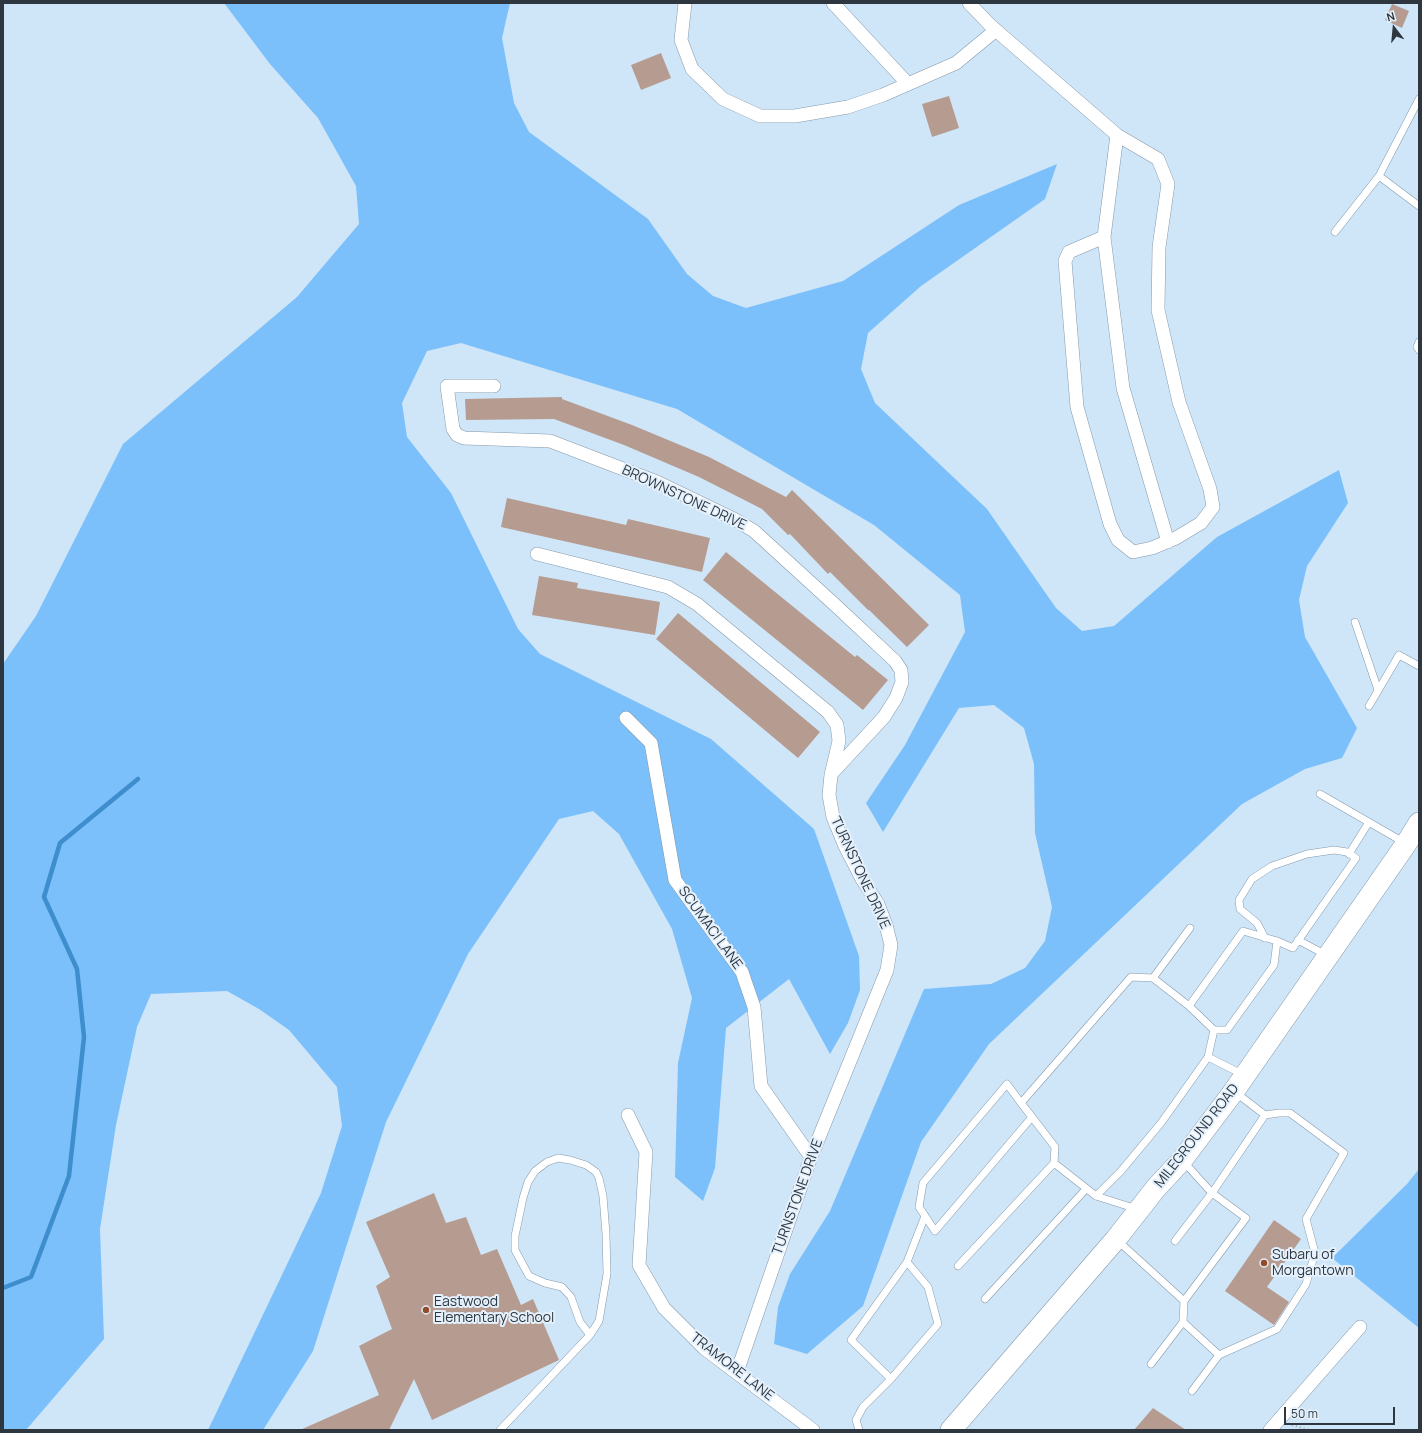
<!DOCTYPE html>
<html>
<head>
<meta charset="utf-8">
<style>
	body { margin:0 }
	#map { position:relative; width:1422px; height:1433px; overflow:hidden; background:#cfe5f8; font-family:Manrope,sans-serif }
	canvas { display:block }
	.frame { position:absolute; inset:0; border:4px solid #2e373f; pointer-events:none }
	.north { position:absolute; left:1374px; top:8px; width:40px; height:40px; -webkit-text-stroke:3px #e4f1fd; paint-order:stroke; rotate:344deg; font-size:11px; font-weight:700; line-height:16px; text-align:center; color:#2e373f }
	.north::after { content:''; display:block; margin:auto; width:14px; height:18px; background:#2e373f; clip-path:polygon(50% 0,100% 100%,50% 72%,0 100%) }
	.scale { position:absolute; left:1284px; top:1407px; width:111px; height:18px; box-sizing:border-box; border:2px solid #2e373f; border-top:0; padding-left:5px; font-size:12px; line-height:14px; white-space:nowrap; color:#2e373f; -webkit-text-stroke:3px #e4f1fd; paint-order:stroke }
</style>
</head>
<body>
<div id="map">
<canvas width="1422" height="1433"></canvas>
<div class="frame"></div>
<div class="north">N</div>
<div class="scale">50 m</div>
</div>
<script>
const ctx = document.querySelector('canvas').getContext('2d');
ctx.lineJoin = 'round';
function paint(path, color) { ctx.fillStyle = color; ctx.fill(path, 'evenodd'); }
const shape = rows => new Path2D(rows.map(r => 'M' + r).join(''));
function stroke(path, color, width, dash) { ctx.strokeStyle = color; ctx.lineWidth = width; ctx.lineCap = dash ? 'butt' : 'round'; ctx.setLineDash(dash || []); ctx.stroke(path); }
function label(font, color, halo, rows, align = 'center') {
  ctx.font = font + ' Manrope,sans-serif'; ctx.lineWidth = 4; ctx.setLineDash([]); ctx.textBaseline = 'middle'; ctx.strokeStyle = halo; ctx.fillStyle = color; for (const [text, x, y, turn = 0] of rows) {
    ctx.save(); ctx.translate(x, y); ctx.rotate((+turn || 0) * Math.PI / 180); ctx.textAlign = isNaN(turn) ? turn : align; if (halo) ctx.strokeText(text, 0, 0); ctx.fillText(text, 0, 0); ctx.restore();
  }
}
paint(shape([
	[224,3,510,3,502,38,514,103,529,132,648,219,687,274,713,296,746,308,843,281,959,205,1057,164,1045,199,921,286,868,333,861,369,875,403,987,509,1056,608,1082,631,1114,626,1217,537,1339,470,1348,503,1307,566,1299,600,1305,637,1357,728,1342,758,1305,769,1242,804,989,1044,921,1142,863,1306,807,1354,774,1344,778,1307,790,1274,830,1211,924,989,991,984,1025,968,1045,941,1052,907,1035,833,1034,764,1024,728,994,705,959,708,883,832,866,803,905,745,965,632,960,595,874,525,677,409,461,343,427,351,402,403,407,437,451,493,518,629,540,654,711,739,814,829,859,956,860,990,848,1023,830,1054,789,979,726,1028,715,1168,703,1201,675,1177,678,1063,692,998,672,929,619,834,593,811,559,819,468,954,386,1122,313,1351,263,1430,208,1430,321,1193,342,1126,337,1087,289,1030,259,1009,227,991,151,994,137,1027,116,1125,100,1229,104,1339,26,1430,3,1430,3,664,36,616,123,444,297,297,359,224,356,186,318,118,270,64],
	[1419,1169,1419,1328,1332,1258,1407,1184]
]), '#7bc0fa');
stroke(shape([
	[3,1288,31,1277,69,1176,84,1037,77,969,44,897,60,843,138,779]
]), '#3e8dcd', 4.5);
paint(shape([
	[1392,4,1409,11,1402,28,1385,20],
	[661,53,671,78,641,90,631,65],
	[949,96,959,128,932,137,922,104],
	[562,397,562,399,632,425,709,457,786,497,792,490,929,625,907,647,869,610,868,610,830,572,828,574,790,534,788,535,762,509,699,477,624,445,554,419,466,420,465,399],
	[507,498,626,525,628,519,710,538,702,572,501,527],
	[726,552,855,657,857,655,888,680,863,710,703,580],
	[539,576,578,583,577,588,660,602,655,635,532,615],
	[678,613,820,732,798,758,656,639],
	[434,1193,446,1223,466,1217,481,1255,497,1249,521,1305,533,1299,559,1360,432,1420,414,1379,389,1430,300,1430,379,1395,359,1346,392,1329,376,1286,390,1277,366,1222],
	[1274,1220,1301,1239,1267,1287,1289,1302,1274,1325,1225,1291],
	[1153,1408,1186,1430,1134,1430]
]), '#b69c90');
const lane = shape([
	[1379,176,1419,206],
	[1335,232,1379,176,1419,99],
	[1419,342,1417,347,1419,350],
	[1355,622,1378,690],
	[1369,706,1399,655,1419,666],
	[1320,794,1405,843],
	[1349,854,1369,822],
	[1265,938,1257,923,1240,909,1239,900,1252,879,1272,866,1307,854,1334,850,1347,852,1356,858,1293,948,1277,941],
	[1298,940,1326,955],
	[1153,978,1190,928],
	[1189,1006,1243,931,1277,941,1274,965,1227,1030,1214,1030],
	[1021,1103,1131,977,1153,978,1189,1006,1214,1030,1208,1057,1244,1075],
	[1032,1117,935,1231,919,1207,923,1183,1007,1084,1021,1103,1032,1117,1055,1147,1054,1163],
	[558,1158,570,1160,586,1165,596,1172,599,1178,603,1196,606,1234,607,1274,599,1321,590,1335,580,1322,571,1297,562,1287,545,1283,529,1276,515,1250,515,1236,523,1198,528,1182,535,1171,547,1162,558,1158],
	[1096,1196,1121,1171,1161,1123,1208,1057],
	[1117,1240,1184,1301,1246,1218,1212,1193,1183,1161],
	[1175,1241,1212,1193,1265,1115,1235,1092],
	[907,1262,851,1340,891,1379,938,1324,928,1287,907,1262,925,1216],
	[958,1266,1054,1163,1096,1196,1137,1209],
	[985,1299,1086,1189],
	[1183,1322,1219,1355,1192,1391],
	[1219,1355,1277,1329,1306,1284,1315,1253,1306,1219,1344,1153,1290,1113,1279,1113,1265,1115],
	[1151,1364,1183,1322,1184,1301],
	[500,1430,590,1335],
	[859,1430,856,1420,863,1407,891,1379]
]);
const street = shape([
	[685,3,681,40,692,69,723,99,760,116,795,116,848,107,883,95,956,63,996,30],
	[833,3,908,84],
	[969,3,991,26,1117,135,1158,159,1168,184,1159,247,1158,310,1179,402,1210,489,1213,507,1201,523,1176,538,1152,548,1133,552,1118,540,1110,524,1077,407,1065,261,1069,252,1104,237],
	[1117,135,1104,237,1123,388,1168,542],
	[494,386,447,386,453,429,457,435,464,438,550,441,657,482,734,519,754,531,834,604,895,661,901,670,902,682,896,698,884,717,832,773],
	[537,554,668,587,697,604,828,712,837,725,839,741,831,775,829,795,833,817,845,846,862,879,878,904,886,925,891,945,887,970,811,1157,737,1372],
	[626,718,651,743,675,880,742,972,754,1007,761,1086,811,1157],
	[628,1115,646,1152,639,1265,664,1308,705,1349,813,1430],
	[1270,1430,1360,1327]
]);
const primary = shape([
	[951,1430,1116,1239,1156,1188,1182,1160,1234,1091,1406,844,1419,823]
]);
stroke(lane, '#8599ab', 8);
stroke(street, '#8599ab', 14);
stroke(primary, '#8599ab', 22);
stroke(shape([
	[1292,1425,1309,1430]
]), '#9aacbb', 2.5, [1, 3]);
stroke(lane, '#fff', 7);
stroke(street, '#fff', 13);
stroke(primary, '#fff', 21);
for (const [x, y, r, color] of [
	[1264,1263,4,"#934b28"],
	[426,1310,4,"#934b28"]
]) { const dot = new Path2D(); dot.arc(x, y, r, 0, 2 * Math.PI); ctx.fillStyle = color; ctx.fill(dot); stroke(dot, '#e4f1fd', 1.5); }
label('14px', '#2e373f', '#e4f1fd', [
	["BROWNSTONE DRIVE",684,498,25],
	["TURNSTONE DRIVE",860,873,65],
	["SCUMACI LANE",710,928,54],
	["MILEGROUND ROAD",1197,1136,-52],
	["TURNSTONE DRIVE",798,1197,-70],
	["TRAMORE LANE",732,1367,38]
]);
label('14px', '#2e373f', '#e4f1fd', [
	["Subaru of",1272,1255],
	["Morgantown",1272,1271],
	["Eastwood",434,1302],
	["Elementary School",434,1318]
], 'left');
</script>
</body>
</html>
